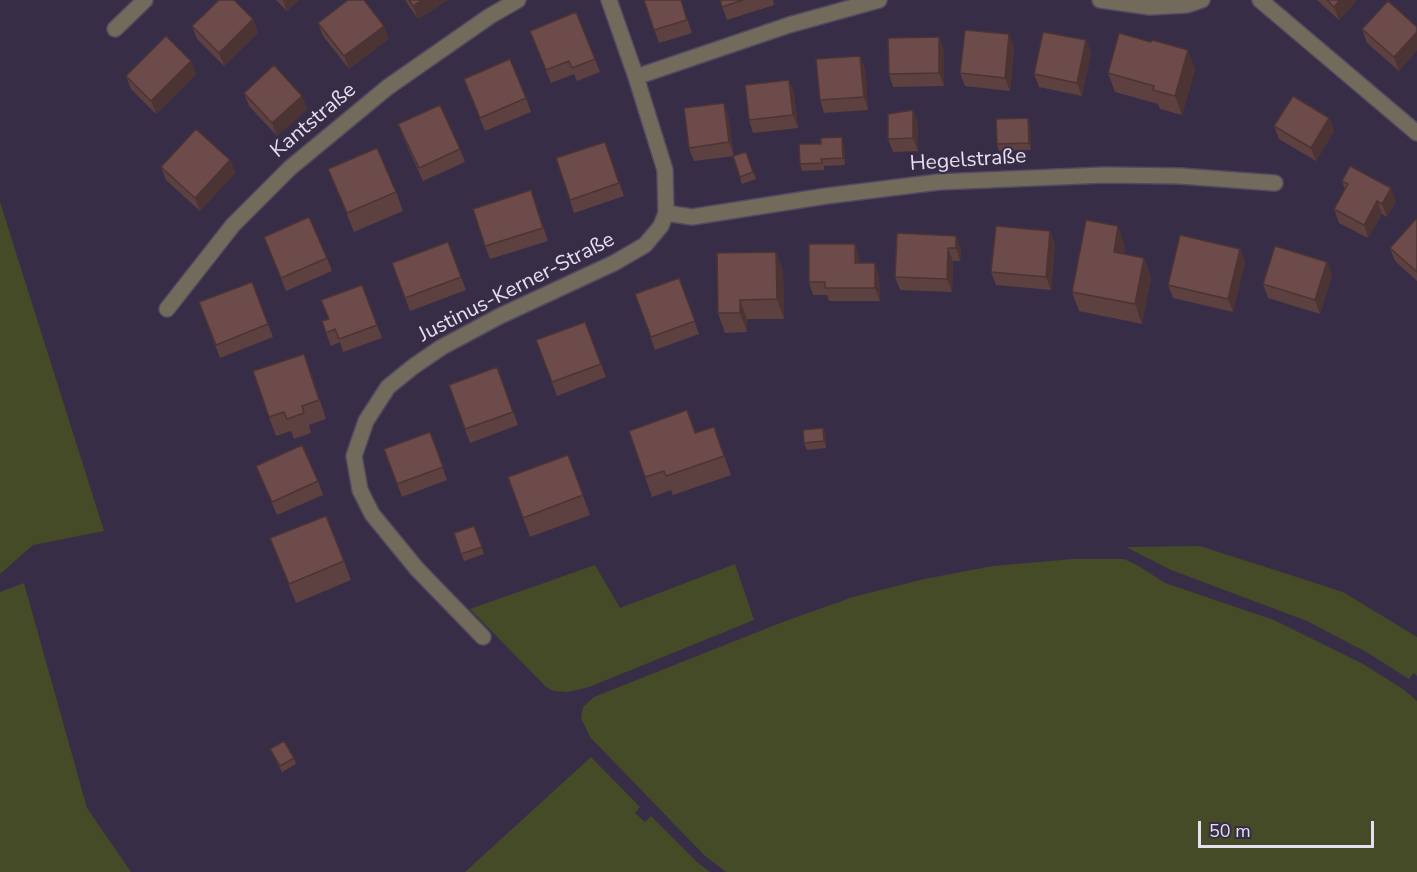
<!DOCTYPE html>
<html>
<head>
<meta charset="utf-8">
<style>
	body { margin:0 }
	#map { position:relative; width:1417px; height:872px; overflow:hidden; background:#372d46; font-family:"Nunito Sans",sans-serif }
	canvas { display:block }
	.scale { position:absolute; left:1198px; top:821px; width:176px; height:27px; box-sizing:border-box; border:3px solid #e6dff0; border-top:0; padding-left:8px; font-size:18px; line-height:21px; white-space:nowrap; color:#e6dff0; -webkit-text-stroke:4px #372d46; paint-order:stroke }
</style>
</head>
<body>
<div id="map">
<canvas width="1417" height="872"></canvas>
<div class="scale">50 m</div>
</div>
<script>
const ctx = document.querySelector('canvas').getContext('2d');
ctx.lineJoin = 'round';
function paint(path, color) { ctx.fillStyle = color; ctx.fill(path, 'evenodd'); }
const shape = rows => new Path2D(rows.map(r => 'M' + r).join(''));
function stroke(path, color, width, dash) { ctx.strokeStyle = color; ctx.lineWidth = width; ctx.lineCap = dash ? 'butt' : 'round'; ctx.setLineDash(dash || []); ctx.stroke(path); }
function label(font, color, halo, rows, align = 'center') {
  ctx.font = font + ' "Nunito Sans",sans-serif'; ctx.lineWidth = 4.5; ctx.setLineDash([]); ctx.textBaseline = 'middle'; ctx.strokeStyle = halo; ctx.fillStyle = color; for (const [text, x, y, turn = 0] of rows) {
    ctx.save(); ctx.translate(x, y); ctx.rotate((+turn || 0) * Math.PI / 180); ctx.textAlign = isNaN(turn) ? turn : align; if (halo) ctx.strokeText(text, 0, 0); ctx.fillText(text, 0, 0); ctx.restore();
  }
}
paint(shape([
	[0,202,104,531,33,545,0,574],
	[1200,546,1343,592,1417,637,1417,676,1414,673,1409,679,1368,653,1307,621,1171,570,1126,547],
	[1073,559,1124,559,1137,565,1165,583,1274,620,1363,664,1403,689,1417,701,1417,872,726,872,704,855,590,737,581,718,583,707,594,697,780,623,853,597,924,579,993,566],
	[735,564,754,620,589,687,568,692,554,691,546,687,470,609,595,565,620,608],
	[24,583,87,808,131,872,0,872,0,592],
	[591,757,640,807,635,813,645,822,651,816,698,863,710,872,465,872]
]), '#444b26');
const street = shape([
	[1100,0,1150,7,1187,5,1202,0],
	[1260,0,1417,133],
	[115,29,145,0],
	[636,77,789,25,879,0],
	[666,213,692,217,826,196,939,182,1105,175,1180,176,1275,183],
	[167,309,233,225,290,168,388,87,490,16,518,0],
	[483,637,417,569,372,514,360,490,354,456,366,421,388,387,414,366,442,347,500,316,614,263,645,245,661,226,666,213,665,170,636,77,609,0]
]);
stroke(street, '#534961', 18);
stroke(street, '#726b5b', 15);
paint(shape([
	[276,0,299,0,287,11],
	[405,0,448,0,418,19],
	[644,0,681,0,692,33,659,43],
	[720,0,773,0,774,5,727,20],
	[1317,0,1357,0,1339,20],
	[253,19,258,33,224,66,197,39,192,26],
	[318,23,384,26,388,39,349,69,323,36],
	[1417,27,1417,50,1399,71,1367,43,1362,29],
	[939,37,944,51,944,86,893,87,889,74],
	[1086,40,1091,53,1082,96,1039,87,1034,74],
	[535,44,595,59,600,72,577,81,574,74,551,83],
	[1014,47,1010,91,965,86,960,73],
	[860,56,865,69,868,110,824,113,820,100],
	[1195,69,1182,115,1160,109,1158,104,1115,92,1108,73],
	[196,74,156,114,131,89,126,76],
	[464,79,526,98,531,112,485,131],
	[789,80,794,93,798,128,753,133,749,120],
	[244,93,302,96,307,109,277,136,249,106],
	[724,103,728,116,734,156,694,161,689,148],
	[1329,118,1334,131,1316,161,1279,139,1274,126],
	[918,123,918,151,893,152,888,139],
	[398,124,460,149,465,162,423,181,403,137],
	[1030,124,1031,150,999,151,997,144],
	[605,142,624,196,574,213,556,158],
	[844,144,845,165,824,166,824,170,802,171,800,164],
	[746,152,756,179,742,184,733,156],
	[230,160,235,173,200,211,166,180,161,167],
	[328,169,396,192,403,211,354,232],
	[1342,181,1396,201,1387,217,1382,214,1368,238,1339,223,1334,209,1345,190],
	[531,190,548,241,490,259,485,246],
	[1417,220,1417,281,1395,261,1390,248],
	[1050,231,1055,244,1051,290,996,285,991,272],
	[956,236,961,250,960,261,953,261,952,292,900,290,895,277],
	[264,237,327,258,332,271,286,291],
	[448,242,466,290,410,311,392,263],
	[855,244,859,257,859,263,879,276,880,301,829,301,827,295,813,295,809,282],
	[1125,246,1124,254,1144,258,1151,277,1142,324,1079,311,1072,292],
	[1240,249,1245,262,1233,312,1173,298,1168,285],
	[776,252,783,271,784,319,747,319,747,332,725,333,718,313],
	[1327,262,1332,275,1320,314,1268,298,1263,284],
	[679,278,699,334,655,350,635,294],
	[362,285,382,338,343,352,340,342,331,346,326,333,329,319],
	[204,316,268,324,273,337,220,358],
	[585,322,606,377,557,396,536,340],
	[497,367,518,425,470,443,449,385],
	[311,373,326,419,309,425,311,433,294,439,291,431,276,436,269,417],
	[714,427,731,475,673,495,671,490,652,497,629,431,695,433],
	[823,428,825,434,826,448,807,450,804,443],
	[430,432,447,480,402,497,384,449],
	[568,455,590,515,530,537,508,477],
	[256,466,318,481,323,495,277,515],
	[474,526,484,554,464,561,454,533],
	[270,538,344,561,351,580,296,603],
	[270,749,294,758,296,764,282,772,273,755]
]), '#5d4040');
paint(shape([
	[283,0,299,0,287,11],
	[422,0,448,0,418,19,413,6],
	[1340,0,1357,0,1339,20,1334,7],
	[253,19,258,33,224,66,219,53],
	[384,26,388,39,349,69,344,56],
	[1417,32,1417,50,1399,71,1394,57],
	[1009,34,1014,47,1010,91,1005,78],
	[939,37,944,51,944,86,939,73],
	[1086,40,1091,53,1082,96,1077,83],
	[1188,50,1195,69,1182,115,1175,96],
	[860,56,865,69,868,110,864,97],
	[191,61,196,74,156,114,151,101],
	[789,80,794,93,798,128,793,115],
	[302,96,307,109,277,136,272,123],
	[724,103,728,116,734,156,729,142],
	[913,110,918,123,918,151,913,138],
	[1028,118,1030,124,1031,150,1029,143],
	[1329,118,1334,131,1316,161,1311,148],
	[842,137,844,144,845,165,843,158],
	[230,160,235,173,200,211,195,198],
	[1391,188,1396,201,1387,217,1382,204],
	[1377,201,1382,214,1368,238,1364,225],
	[1118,226,1125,246,1121,271,1114,252],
	[1050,231,1055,244,1051,290,1046,277],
	[956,236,961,250,960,261,956,248],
	[855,244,859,257,859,276,855,263],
	[948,248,953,261,952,292,947,279],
	[1240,249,1245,262,1233,312,1228,299],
	[776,252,783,271,784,319,777,299],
	[1144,258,1151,277,1142,324,1135,304],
	[1327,262,1332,275,1320,314,1315,300],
	[875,263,879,276,880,301,875,288],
	[740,300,747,319,747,332,740,313],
	[823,428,825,434,826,448,824,441]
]), '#4c3434');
const building = shape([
	[219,0,234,0,253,19,219,53,192,26,219,0],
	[348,0,364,0,384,26,344,56,318,23,348,0],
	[409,0,422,0,413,6,409,0],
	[644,0,681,0,687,20,654,30,644,0],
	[720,0,743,0,722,7,720,0],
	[1327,0,1340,0,1334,7,1327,0],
	[1388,1,1417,27,1417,32,1394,57,1362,29,1388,1],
	[576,12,595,59,572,68,569,61,546,70,530,31,576,12],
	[965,30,1009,34,1005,78,960,73,965,30],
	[1043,32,1086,40,1077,83,1034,74,1043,32],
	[1119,33,1151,42,1152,40,1188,50,1175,96,1153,90,1154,86,1108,73,1119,33],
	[166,36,191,61,151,101,126,76,166,36],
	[939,37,939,73,889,74,888,38,939,37],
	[860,56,864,97,820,100,816,59,860,56],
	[510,59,526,98,480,118,464,79,510,59],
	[274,65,302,96,272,123,244,93,274,65],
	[789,80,793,115,749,120,745,85,789,80],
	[1293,96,1329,118,1311,148,1274,126,1293,96],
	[724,103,729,142,689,148,684,108,724,103],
	[440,105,460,149,419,168,398,124,440,105],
	[913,110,913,138,888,139,888,114,913,110],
	[1028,118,1029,143,997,144,996,119,1028,118],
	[196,129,230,160,195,198,161,167,196,129],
	[842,137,843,158,821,159,822,163,800,164,799,144,821,144,821,138,842,137],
	[605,142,619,183,570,200,556,158,605,142],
	[377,148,396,192,347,213,328,169,377,148],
	[746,152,753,172,740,177,733,156,746,152],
	[1350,166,1391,188,1382,204,1377,201,1364,225,1334,209,1348,184,1342,181,1350,166],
	[531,190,543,228,485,246,473,209,531,190],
	[309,217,327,258,281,278,264,237,309,217],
	[1416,219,1417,220,1417,272,1390,248,1416,219],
	[1086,220,1118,226,1114,252,1144,258,1135,304,1072,292,1086,220],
	[996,226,1050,231,1046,277,991,272,996,226],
	[897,233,956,236,956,248,948,248,947,279,895,277,897,233],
	[1180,235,1240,249,1228,299,1168,285,1180,235],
	[448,242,461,277,405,298,392,263,448,242],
	[809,244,855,244,855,263,875,263,875,288,825,288,825,282,809,282,809,244],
	[1275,246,1327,262,1315,300,1263,284,1275,246],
	[776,252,777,299,740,300,740,313,718,313,717,253,776,252],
	[679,278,695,321,651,337,635,294,679,278],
	[252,282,268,324,216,345,199,302,252,282],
	[362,285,377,325,339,339,335,329,326,333,322,321,329,319,321,300,362,285],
	[585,322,601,364,552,382,536,340,585,322],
	[304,354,319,400,302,406,304,413,287,419,284,412,269,417,253,371,304,354],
	[497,367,513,412,465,429,449,385,497,367],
	[687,410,695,433,714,427,724,456,666,476,664,471,645,477,629,431,687,410],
	[823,428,824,441,804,443,803,430,823,428],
	[430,432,443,467,397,484,384,449,430,432],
	[302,445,318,481,272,502,256,466,302,445],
	[568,455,583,495,523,518,508,477,568,455],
	[326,516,344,561,289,584,270,538,326,516],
	[474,526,482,547,461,554,454,533,474,526],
	[284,741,294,758,280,766,270,749,284,741]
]);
paint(building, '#6c4b4a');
stroke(building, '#4c3434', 1.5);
label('21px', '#e6dff0', '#372d46', [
	["Kantstraße",314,121,-40],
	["Hegelstraße",968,161,-4],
	["Justinus-Kerner-Straße",517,288,-27]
]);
</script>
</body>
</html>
